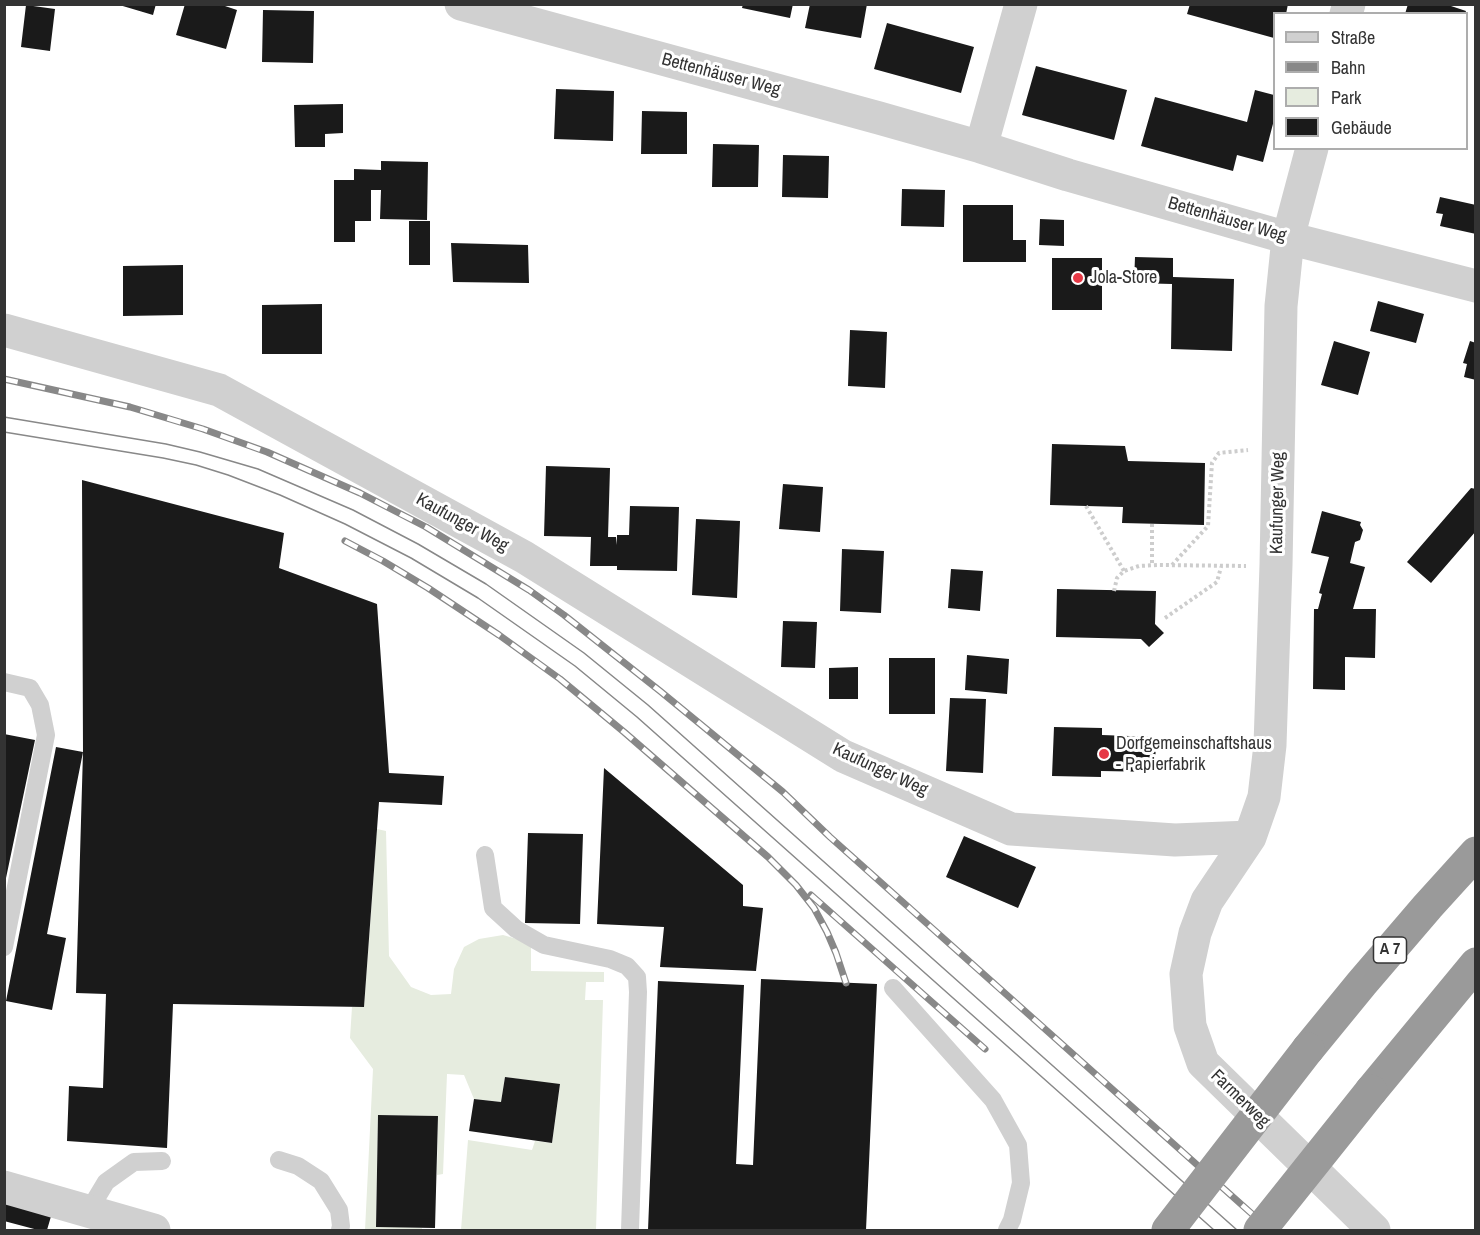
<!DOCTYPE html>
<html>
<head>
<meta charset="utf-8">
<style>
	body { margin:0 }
	#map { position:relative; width:1480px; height:1235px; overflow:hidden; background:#fff; font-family:"Archivo Narrow",sans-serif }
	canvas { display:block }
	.frame { position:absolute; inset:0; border:6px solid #333; pointer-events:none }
	.legend { position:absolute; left:1273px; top:12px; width:195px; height:138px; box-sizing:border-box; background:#fff; border:2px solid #adadad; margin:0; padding:8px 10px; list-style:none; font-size:18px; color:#333 }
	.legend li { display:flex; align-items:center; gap:12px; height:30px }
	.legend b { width:30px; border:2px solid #adadad }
</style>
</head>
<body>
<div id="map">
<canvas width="1480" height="1235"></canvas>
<div class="frame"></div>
<ul class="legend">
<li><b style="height:8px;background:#d0d0d0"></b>Straße</li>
<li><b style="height:8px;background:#888"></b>Bahn</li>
<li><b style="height:16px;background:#e6ecdf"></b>Park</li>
<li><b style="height:16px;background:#1a1a1a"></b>Gebäude</li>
</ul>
</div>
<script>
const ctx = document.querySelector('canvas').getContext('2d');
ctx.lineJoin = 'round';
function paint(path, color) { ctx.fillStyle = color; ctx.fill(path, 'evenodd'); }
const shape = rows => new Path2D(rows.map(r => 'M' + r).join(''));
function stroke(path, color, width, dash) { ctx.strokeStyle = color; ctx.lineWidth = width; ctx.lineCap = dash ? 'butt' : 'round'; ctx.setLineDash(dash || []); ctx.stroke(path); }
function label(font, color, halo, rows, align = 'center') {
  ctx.font = font + ' "Archivo Narrow",sans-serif'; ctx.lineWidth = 6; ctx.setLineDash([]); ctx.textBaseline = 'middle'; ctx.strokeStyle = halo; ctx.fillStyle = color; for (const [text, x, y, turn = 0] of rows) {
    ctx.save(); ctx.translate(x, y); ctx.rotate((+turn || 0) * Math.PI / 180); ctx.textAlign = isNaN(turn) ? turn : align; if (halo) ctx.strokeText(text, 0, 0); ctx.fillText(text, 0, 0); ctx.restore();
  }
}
paint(shape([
	[377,829,386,831,389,956,411,987,431,995,451,994,454,969,464,947,479,939,503,935,531,943,531,971,604,972,604,982,586,982,585,1000,603,1000,596,1230,461,1230,468,1140,532,1150,535,1141,552,1143,560,1085,505,1077,501,1102,474,1099,464,1075,447,1074,443,1174,437,1175,438,1116,378,1115,376,1226,422,1228,422,1230,365,1230,373,1069,350,1038,352,1007,364,1007]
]), '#e6ecdf');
paint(shape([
	[116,4,156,4,153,15],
	[185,4,219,4,237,10,226,49,176,35],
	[743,4,793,4,790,18,742,8],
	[810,4,867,4,861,38,805,28],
	[1190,4,1288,4,1286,14,1274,14,1274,38,1187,14],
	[1408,4,1445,4,1466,11,1465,14,1405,14],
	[26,5,55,9,50,51,21,47],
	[263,10,314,11,313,63,262,62],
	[887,23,974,47,961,93,874,69],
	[1036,66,1127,90,1114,140,1022,115],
	[556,89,614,91,613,141,554,139],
	[1255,90,1274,95,1274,120,1263,162,1237,155,1233,171,1141,146,1155,97,1247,122],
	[343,104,343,133,325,134,325,147,295,147,294,105],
	[642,111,687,112,687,154,641,154],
	[713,144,759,145,758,187,712,187],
	[783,155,829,156,828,198,782,197],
	[381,161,428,162,427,220,380,219,381,190,371,190,371,221,355,221,355,242,334,242,334,180,354,180,354,169,381,170],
	[902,189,945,190,944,227,901,226],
	[1440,197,1476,205,1476,234,1440,226,1443,214,1436,213],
	[963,205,1013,205,1013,240,1026,240,1026,262,963,262],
	[1040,219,1064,220,1064,246,1039,245],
	[409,221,430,221,430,265,409,265],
	[451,243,528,245,529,283,453,282],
	[1135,257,1173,258,1173,277,1234,279,1232,351,1171,349,1172,284,1134,283],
	[1052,258,1102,258,1102,310,1052,310],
	[183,265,183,315,123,316,123,266],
	[1378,301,1424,314,1416,343,1370,331],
	[322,304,322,354,262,354,262,305],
	[850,330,887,332,885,388,848,386],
	[1334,341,1370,352,1358,395,1321,385],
	[1470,341,1476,343,1476,380,1464,377,1467,364,1463,363],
	[1052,444,1125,446,1128,461,1205,463,1204,525,1122,523,1123,507,1050,505],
	[546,466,610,468,608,537,616,537,617,545,617,535,629,535,630,506,679,507,677,571,617,570,617,566,590,566,591,537,544,536],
	[82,480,284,533,279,568,377,604,389,773,444,776,442,805,379,802,364,1007,173,1004,167,1148,67,1141,69,1086,103,1088,106,994,76,993,83,752,47,934,66,938,52,1010,6,1001,56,747,83,752],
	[783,484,823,487,820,532,779,529],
	[1471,488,1476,489,1476,531,1431,583,1407,562],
	[1322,511,1361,522,1360,525,1363,530,1360,540,1355,542,1350,563,1365,567,1353,609,1376,609,1375,658,1345,657,1345,690,1313,689,1314,609,1318,609,1322,594,1319,593,1329,557,1311,553],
	[696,519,740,521,737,598,692,595],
	[842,549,884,551,881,613,840,611],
	[951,569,983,571,980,611,948,608],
	[1057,589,1156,591,1155,624,1164,633,1149,647,1141,639,1056,637],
	[783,621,817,622,815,668,781,667],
	[967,655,1009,659,1007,694,965,690],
	[889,658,935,658,935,714,889,714],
	[858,667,858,699,829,699,829,668],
	[950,698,986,699,983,773,946,771],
	[1054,727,1102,728,1102,735,1156,737,1155,772,1101,771,1101,777,1052,776],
	[4,734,35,740,6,878,4,878],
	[604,768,743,885,743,906,763,908,756,971,660,967,664,927,597,924],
	[528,833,583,834,580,924,525,923],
	[964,836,1036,867,1018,908,946,877],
	[761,979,877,984,866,1230,648,1230,658,981,744,985,736,1164,753,1165],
	[505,1077,560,1084,552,1143,469,1131,474,1099,501,1102],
	[378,1115,438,1116,435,1228,376,1227],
	[4,1202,52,1213,47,1230,38,1230,4,1221]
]), '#1a1a1a');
stroke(shape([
	[1086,506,1124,571],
	[1152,524,1152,565],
	[1172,565,1208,526,1212,463,1219,453,1248,450],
	[1114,591,1117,578,1124,571,1139,566,1158,565,1246,566],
	[1165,618,1217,582,1221,567]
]), '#cdcdcd', 4, [3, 3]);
stroke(shape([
	[4,682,30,688,40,705,46,735,4,947],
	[485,855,493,908,516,929,544,945,610,959,627,966,637,977,638,992,630,1230],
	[893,988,993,1100,1018,1145,1021,1183,1012,1220,1007,1230],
	[279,1160,298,1166,321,1181,339,1210,341,1226,340,1230],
	[88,1212,106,1182,134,1162,162,1161]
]), '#d0d0d0', 18);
stroke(shape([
	[461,4,879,118,981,147,1068,175,1288,238,1476,286],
	[1346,14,1349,4],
	[981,147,1021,4],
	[1312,148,1288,238,1281,306,1276,565,1270,745,1264,797,1250,837,1207,901,1195,933,1186,974,1190,1026,1203,1063,1374,1230],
	[4,330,219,390,524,557,843,756,1011,829,1175,840,1250,837],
	[4,1187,154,1230]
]), '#d0d0d0', 33);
stroke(shape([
	[1308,1049,1362,983,1428,906,1476,853],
	[1371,1091,1476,964]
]), '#9a9a9a', 33);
stroke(shape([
	[4,417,166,444,200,452,258,469,353,510,418,544,486,584,584,653,648,705,1237,1230],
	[4,432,163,458,196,465,228,475,280,495,345,524,411,558,478,598,575,666,637,717,1214,1230]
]), '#888', 1.5);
const rail = shape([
	[4,379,130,407,203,429,267,452,360,493,426,527,529,590,564,615,660,691,783,792,830,837,1270,1230],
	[345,541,383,561,428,588,499,635,560,679,624,732,768,857,796,885,814,908,827,932,836,953,846,983],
	[811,895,985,1049]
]);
stroke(rail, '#888', 7);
stroke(rail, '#fff', 4.5, [14]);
stroke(shape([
	[1168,1230,1308,1049],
	[1260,1230,1371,1091]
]), '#9a9a9a', 33);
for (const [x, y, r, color] of [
	[1078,278,6,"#e63946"],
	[1104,754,6,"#e63946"]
]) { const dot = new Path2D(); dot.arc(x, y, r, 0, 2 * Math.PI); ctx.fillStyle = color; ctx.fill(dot); stroke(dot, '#fff', 2); }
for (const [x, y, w] of [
	[1390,950,33]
]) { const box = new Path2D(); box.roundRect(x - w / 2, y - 13, w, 26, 4.5); ctx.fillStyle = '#fff'; ctx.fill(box); stroke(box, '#333', 1.5); }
label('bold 16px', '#333', null, [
	["A 7",1390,950]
]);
label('18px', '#333', '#fff', [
	["Bettenhäuser Weg",721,75,15],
	["Bettenhäuser Weg",1227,220,16],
	["Kaufunger Weg",1278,503,-89],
	["Kaufunger Weg",462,523,29],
	["Kaufunger Weg",880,770,25],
	["Farmerweg",1240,1099,44]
]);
label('18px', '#333', '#fff', [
	["Jola-Store",1090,278],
	["Dorfgemeinschaftshaus",1116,744],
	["- Papierfabrik",1116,765]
], 'left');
</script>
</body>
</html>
